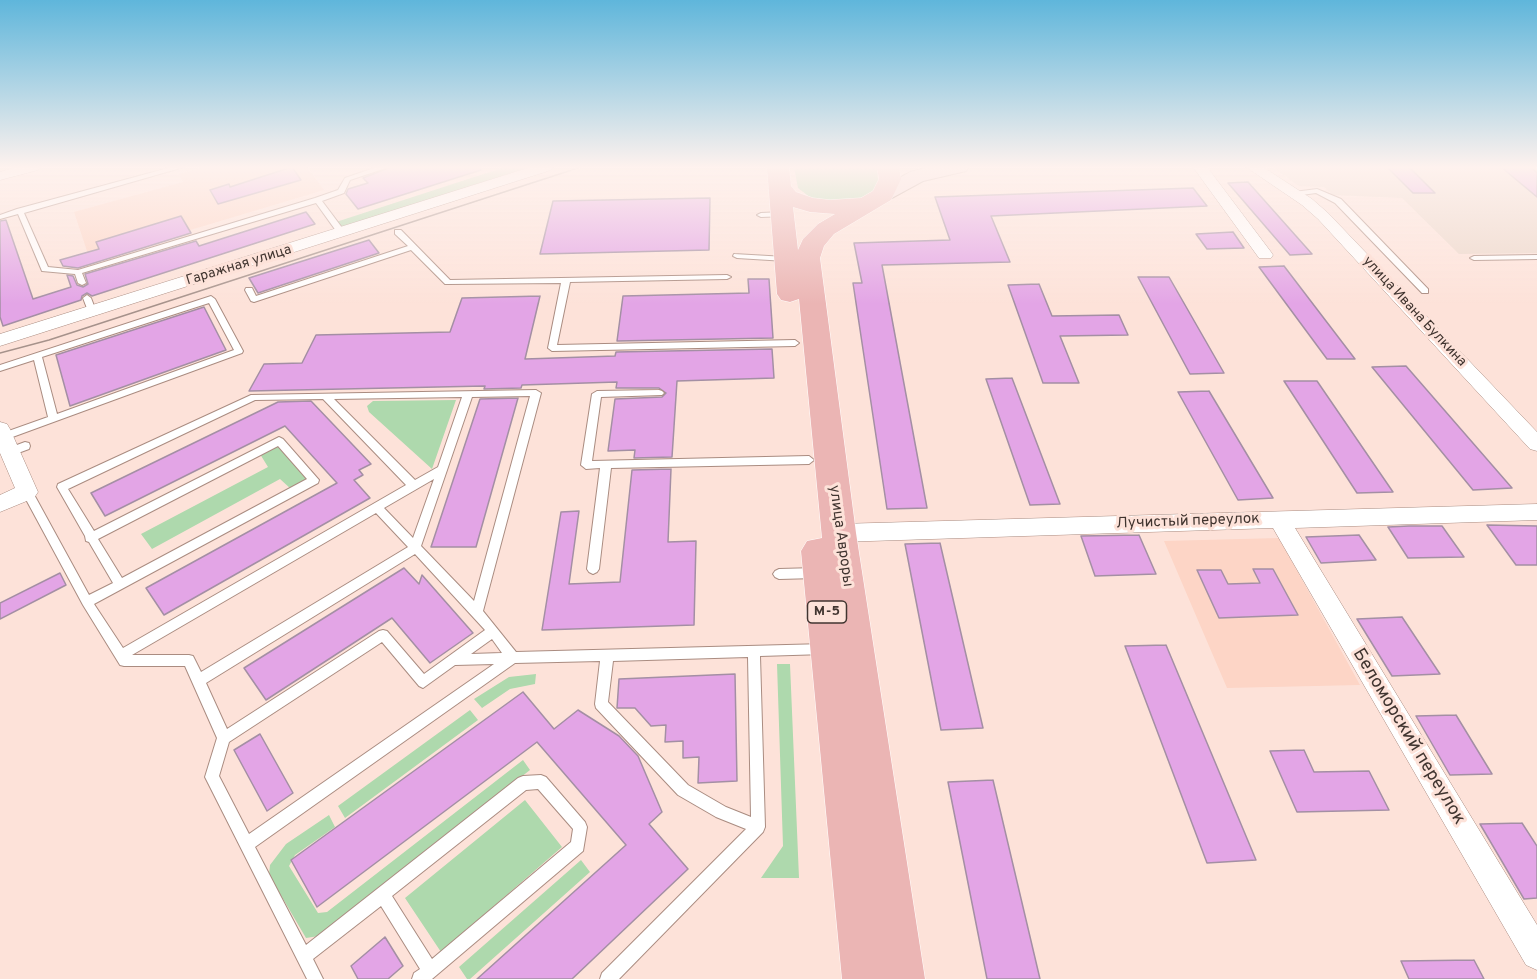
<!DOCTYPE html>
<html>
<head>
<meta charset="utf-8">
<style>
	body { margin:0 }
	canvas { display:block; background:#fde2d9 }
</style>
</head>
<body>
<canvas width="1537" height="979"></canvas>
<script>
const ctx = document.querySelector('canvas').getContext('2d');
ctx.lineJoin = 'round';
function paint(path, color) { ctx.fillStyle = color; ctx.fill(path, 'evenodd'); }
const shape = rows => new Path2D(rows.map(r => 'M' + r).join(''));
function stroke(path, color, width, dash) { ctx.strokeStyle = color; ctx.lineWidth = width; ctx.lineCap = dash ? 'butt' : 'round'; ctx.setLineDash(dash || []); ctx.stroke(path); }
function label(font, color, halo, rows, align = 'center') {
  ctx.font = font + ' Overpass,sans-serif'; ctx.lineWidth = 6; ctx.setLineDash([]); ctx.textBaseline = 'middle'; ctx.strokeStyle = halo; ctx.fillStyle = color; for (const [text, x, y, turn = 0] of rows) {
    ctx.save(); ctx.translate(x, y); ctx.rotate((+turn || 0) * Math.PI / 180); ctx.textAlign = isNaN(turn) ? turn : align; if (halo) ctx.strokeText(text, 0, 0); ctx.fillText(text, 0, 0); ctx.restore();
  }
}
paint(shape([
	[1273,167,1534,167,1537,169,1537,253,1459,254,1402,198,1333,195,1324,187,1299,186]
]), '#ecd7ca');
paint(shape([
	[203,167,307,167,324,190,90,260,74,212,183,182,179,174],
	[1279,538,1360,685,1227,688,1164,541]
]), '#fdd5c6');
paint(shape([
	[505,167,530,167,341,228,336,222],
	[794,167,877,167,878,180,877,187,870,195,847,203,811,198,798,188],
	[456,400,432,469,369,412,367,406,373,401],
	[279,444,309,479,291,489,280,479,152,549,141,534,268,467,260,454],
	[777,664,790,664,799,878,761,878,783,846],
	[536,674,535,684,510,689,482,708,474,699,509,677],
	[470,710,478,720,345,818,338,806],
	[523,760,530,770,319,936,306,938,269,875,270,865,286,844,329,815,335,827,295,855,289,866,318,913,327,912],
	[525,800,562,847,441,952,405,898],
	[581,860,590,872,470,979,467,979,459,967]
]), '#aed9ad');
const building = shape([
	[292,167,301,180,218,204,210,190,229,184,230,187,292,167],
	[391,167,480,167,481,170,358,209,346,194,348,189,368,183,363,178,391,167],
	[1387,167,1409,167,1435,193,1413,193,1387,167],
	[1501,167,1531,167,1537,173,1537,197,1501,167],
	[1248,182,1312,254,1290,255,1228,183,1248,182],
	[1193,188,1207,206,991,216,1010,262,882,265,927,508,887,509,853,283,862,283,854,243,950,240,935,197,1193,188],
	[710,198,709,250,540,254,553,201,710,198],
	[306,212,315,224,92,296,87,293,82,296,81,300,3,326,0,317,0,221,6,220,33,299,71,287,67,275,73,276,77,285,83,287,88,284,85,274,196,241,199,246,306,212],
	[181,216,191,233,78,268,63,266,60,260,99,249,96,242,181,216],
	[1233,232,1244,248,1207,249,1196,234,1233,232],
	[369,240,379,253,258,293,249,278,369,240],
	[1284,266,1355,359,1327,359,1259,267,1284,266],
	[1138,277,1169,277,1224,373,1190,374,1138,277],
	[748,279,769,279,773,338,617,341,623,296,749,293,748,279],
	[1039,284,1052,316,1119,315,1128,335,1060,336,1079,383,1043,383,1008,285,1039,284],
	[540,296,525,359,615,356,616,352,772,349,774,378,677,381,672,457,634,458,635,450,608,451,615,399,662,397,666,393,659,388,616,388,617,382,522,385,521,388,484,389,485,386,249,391,264,364,302,363,316,335,450,332,462,298,540,296],
	[204,307,226,350,70,406,56,355,204,307],
	[1406,366,1512,488,1473,490,1372,367,1406,366],
	[1012,378,1060,504,1030,505,986,379,1012,378],
	[1284,381,1317,381,1393,492,1357,493,1284,381],
	[1209,391,1273,498,1238,500,1178,392,1209,391],
	[518,398,476,547,431,547,480,399,518,398],
	[311,401,371,464,359,470,363,475,354,480,370,498,164,615,146,588,337,483,285,426,105,516,91,493,278,402,311,401],
	[671,469,668,542,696,541,694,625,542,630,561,512,579,511,569,584,620,582,632,470,671,469],
	[1487,525,1537,526,1537,565,1516,565,1487,525],
	[1409,526,1442,526,1464,557,1408,558,1388,527,1409,526],
	[1139,535,1156,574,1095,576,1081,536,1139,535],
	[1359,535,1376,560,1321,563,1306,537,1359,535],
	[940,543,983,728,941,730,905,544,940,543],
	[404,568,419,584,422,575,473,633,430,663,392,618,266,700,244,668,404,568],
	[1253,569,1273,569,1298,615,1219,618,1197,570,1221,570,1228,584,1260,583,1253,569],
	[60,573,66,585,0,619,0,603,60,573],
	[1402,617,1440,674,1392,676,1357,619,1402,617],
	[1166,645,1256,860,1207,863,1125,646,1166,645],
	[735,674,737,781,698,783,699,757,683,758,683,741,665,742,666,725,651,726,635,708,617,708,619,679,735,674],
	[523,692,554,729,578,710,619,736,638,756,662,812,649,824,688,869,572,979,477,979,626,845,537,742,317,907,291,860,523,692],
	[1456,715,1492,774,1450,775,1416,716,1456,715],
	[260,734,293,793,267,811,234,750,260,734],
	[1304,750,1314,772,1369,771,1389,810,1297,812,1270,751,1304,750],
	[993,780,1040,979,987,979,948,782,993,780],
	[1522,823,1537,846,1537,898,1524,899,1480,824,1522,823],
	[385,937,403,966,388,979,358,979,351,966,385,937],
	[1474,960,1484,979,1409,979,1401,961,1474,960]
]);
paint(building, '#e3a5e6');
stroke(building, '#a48fa4', 1.5);
const lane = shape([
	[172,167,184,167,24,213,48,267,78,270,315,198,338,190,345,178,377,167,389,167,350,180,344,193,322,201,346,233,345,235,339,235,316,203,82,273,86,283,82,285,78,283,75,274,42,271,18,214,0,219,0,215,17,209,172,167],
	[1317,189,1341,199,1428,289,1428,293,1422,293,1335,203,1316,193,1294,196,1290,194,1294,192,1317,189],
	[783,212,786,212,786,216,761,217,757,215,761,213,783,212],
	[395,230,401,230,450,280,727,275,731,277,727,279,570,282,557,345,795,340,799,343,795,346,552,351,548,348,561,283,448,284,445,284,411,250,254,302,251,301,245,290,246,288,252,288,256,296,408,246,395,234,395,230],
	[734,254,786,257,790,259,786,261,737,258,733,256,734,254],
	[1537,255,1537,259,1474,260,1470,258,1474,256,1537,255],
	[87,295,91,298,96,311,95,313,92,314,88,311,83,298,87,295],
	[211,296,215,299,243,351,242,353,7,439,0,440,0,434,48,417,34,360,0,371,0,365,211,296],
	[209,303,234,350,57,414,42,357,209,303],
	[536,390,541,393,483,611,516,652,825,644,829,645,831,649,829,653,825,654,760,656,765,827,763,832,619,979,600,979,602,973,746,829,716,817,678,795,596,708,595,704,600,661,515,663,255,847,306,945,518,778,523,776,541,775,546,777,585,822,587,827,583,851,432,979,412,979,414,973,420,969,381,906,313,959,323,979,307,979,205,777,217,738,185,666,124,666,120,665,83,605,22,492,23,489,31,489,89,595,113,583,89,542,86,541,85,536,57,487,58,484,251,395,536,390],
	[530,396,474,601,421,546,472,397,530,396],
	[462,397,438,467,415,480,334,399,462,397],
	[323,399,406,485,123,648,94,604,318,483,319,480,283,439,279,437,94,531,68,489,255,400,323,399],
	[278,446,307,479,122,578,98,539,278,446],
	[434,479,413,538,384,508,434,479],
	[376,513,408,547,201,672,193,656,189,655,132,655,376,513],
	[415,554,485,630,424,674,387,631,383,630,379,631,227,729,206,683,415,554],
	[492,639,502,653,471,654,492,639],
	[382,642,419,686,423,688,455,665,494,664,249,834,219,776,229,742,382,642],
	[748,657,751,817,726,807,688,785,608,702,613,661,748,657],
	[538,789,573,829,571,842,432,959,392,896,526,790,538,789],
	[659,390,662,391,664,393,662,395,601,397,592,461,809,456,814,460,809,464,611,468,599,569,597,572,593,574,589,572,587,569,600,468,586,469,581,465,592,394,597,391,659,390],
	[25,442,29,443,30,446,29,449,10,456,5,452,6,449,25,442],
	[816,568,820,570,822,573,820,576,816,578,779,579,775,577,773,574,775,571,779,569,816,568]
]);
const street = shape([
	[16,167,40,167,38,170,0,180,0,172,16,167],
	[531,167,553,167,551,170,0,346,0,334,531,167],
	[1193,167,1207,167,1271,252,1273,255,1271,258,1259,258,1193,167],
	[1246,167,1263,167,1312,199,1328,213,1537,432,1537,451,1530,449,1318,219,1302,205,1246,167],
	[0,422,7,424,10,429,38,492,34,498,0,512,0,495,15,488,0,453,0,422],
	[1537,504,1537,520,1295,528,1537,925,1537,970,1526,965,1273,528,839,542,831,539,828,533,831,527,839,524,1537,504]
]);
const secondary = shape([
	[929,167,969,167,966,171,923,181,890,199,883,201,876,199,873,195,876,191,910,172,929,167]
]);
const primary = shape([
	[767,167,789,167,791,186,796,192,813,198,830,200,861,198,873,191,879,179,877,167,899,167,901,179,891,200,834,234,824,246,820,258,856,533,925,979,842,979,801,551,807,541,822,538,799,299,790,302,781,300,777,294,767,167],
	[793,207,810,212,835,214,818,224,803,239,798,250,793,207]
]);
stroke(lane, '#aa8c81', 2);
stroke(street, '#aa8c81', 1);
stroke(secondary, '#aa8c81', 2);
stroke(primary, '#fff', 1);
paint(lane, '#fff');
paint(street, '#fff');
paint(secondary, '#f5dada');
paint(primary, '#ebb5b4');
stroke(shape([
	[0,353,49,340,581,167]
]), '#a6928b', 1.5);
const sky = ctx.createLinearGradient(0, 0, 0, 304);
sky.addColorStop(0, '#5fb6db');
sky.addColorStop(0.55, '#fef2ee');
sky.addColorStop(1, '#fef2ee00');
ctx.fillStyle = sky;
ctx.fillRect(0, 0, 1537, 304);
label('14px', '#413530', '#fde2d9', [
	["Гаражная улица",239,266,-17],
	["улица Ивана Булкина",1414,312,47]
]);
for (const [x, y, w] of [
	[827,612,39]
]) { const box = new Path2D(); box.roundRect(x - w / 2, y - 11, w, 22, 4.5); ctx.fillStyle = '#fde2d9'; ctx.fill(box); stroke(box, '#413530', 1.5); }
label('bold 14px', '#413530', null, [
	["М-5",827,612]
]);
label('15px', '#413530', '#fde2d9', [
	["Лучистый переулок",1188,522,-2],
	["улица Авроры",840,536,82]
]);
label('18px', '#413530', '#fde2d9', [
	["Беломорский переулок",1408,737,59]
]);
</script>
</body>
</html>
